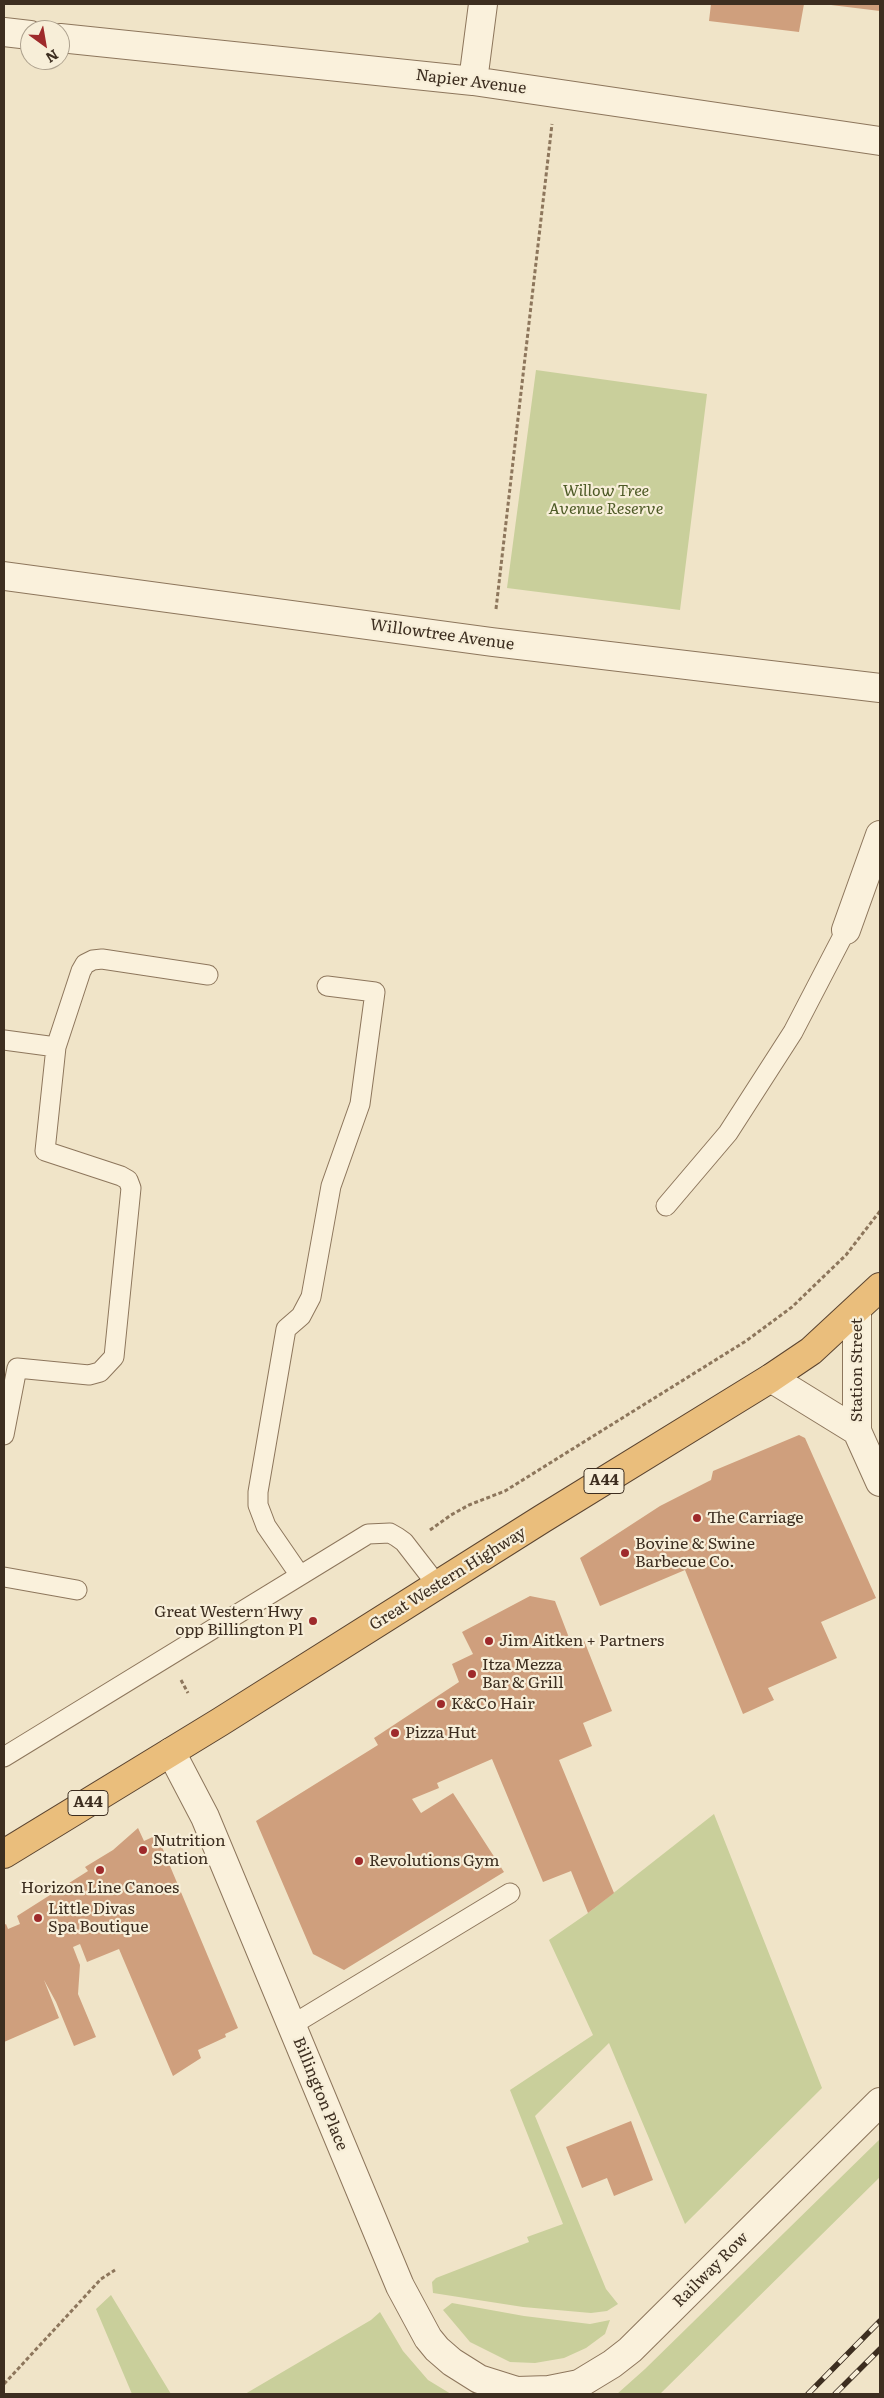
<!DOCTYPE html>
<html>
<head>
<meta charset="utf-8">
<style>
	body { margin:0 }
	#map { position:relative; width:884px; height:2398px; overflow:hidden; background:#f0e4c8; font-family:Literata,serif }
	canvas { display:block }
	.frame { position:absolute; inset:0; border:5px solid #3d2e20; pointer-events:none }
	.north { position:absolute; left:20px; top:20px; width:50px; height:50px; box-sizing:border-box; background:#f7eed8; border:1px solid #ada18e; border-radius:50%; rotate:148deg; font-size:14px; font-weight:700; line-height:20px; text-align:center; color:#3d2e20 }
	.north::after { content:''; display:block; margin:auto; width:18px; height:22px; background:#9e2a2b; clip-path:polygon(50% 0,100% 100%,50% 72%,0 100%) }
</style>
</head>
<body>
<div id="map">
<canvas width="884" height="2398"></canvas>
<div class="frame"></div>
<div class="north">N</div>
</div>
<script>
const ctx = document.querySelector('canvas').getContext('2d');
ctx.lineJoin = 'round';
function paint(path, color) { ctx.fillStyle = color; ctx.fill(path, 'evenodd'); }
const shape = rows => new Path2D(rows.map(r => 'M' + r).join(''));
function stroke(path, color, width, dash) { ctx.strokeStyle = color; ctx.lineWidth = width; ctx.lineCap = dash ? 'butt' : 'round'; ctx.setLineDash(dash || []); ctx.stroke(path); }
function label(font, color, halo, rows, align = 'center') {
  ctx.font = font + ' Literata,serif'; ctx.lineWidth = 4.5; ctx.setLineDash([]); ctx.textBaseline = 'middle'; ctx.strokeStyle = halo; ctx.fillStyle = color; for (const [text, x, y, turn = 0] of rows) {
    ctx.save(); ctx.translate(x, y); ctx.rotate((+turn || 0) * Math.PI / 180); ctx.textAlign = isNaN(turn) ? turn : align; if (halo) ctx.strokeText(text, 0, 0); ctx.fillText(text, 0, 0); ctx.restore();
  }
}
paint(shape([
	[536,370,707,394,680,610,507,588],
	[714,1814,822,2088,685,2224,609,2043,535,2116,606,2289,618,2304,607,2311,591,2313,523,2307,433,2293,432,2282,436,2278,529,2242,527,2237,563,2224,510,2090,593,2035,549,1940,588,1913],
	[880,2139,880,2177,660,2394,617,2394,645,2369],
	[111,2295,171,2394,132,2394,96,2309],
	[452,2303,524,2316,590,2324,610,2320,605,2334,586,2348,564,2358,535,2363,510,2362,470,2342,443,2310],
	[380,2312,403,2351,428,2380,451,2394,245,2394,371,2320]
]), '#c9cf9b');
paint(shape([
	[711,4,804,4,799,32,709,21],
	[831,4,880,4,880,11,831,5],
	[799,1435,805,1438,876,1598,821,1622,837,1658,768,1688,774,1700,743,1714,685,1570,600,1606,580,1558,660,1506,711,1480,713,1471],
	[530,1596,555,1601,571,1643,583,1638,612,1711,583,1723,592,1746,559,1760,614,1893,588,1913,571,1871,543,1882,492,1759,437,1783,439,1788,412,1799,421,1813,453,1793,504,1872,344,1970,313,1954,256,1821,378,1745,374,1738,459,1682,452,1664,473,1654,462,1632],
	[138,1828,144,1841,157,1835,238,2028,225,2034,226,2037,198,2050,201,2058,173,2076,119,1949,87,1962,80,1944,73,1947,80,1965,78,1994,96,2037,74,2046,56,2002,44,1980,59,2018,4,2042,4,1925,6,1924,8,1929,20,1924,17,1916,88,1871,85,1867,113,1850],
	[631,2121,653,2180,614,2196,607,2178,582,2188,566,2147]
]), '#cf9f7d');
const service = shape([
	[4,1040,56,1047,45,1151,121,1176,128,1180,131,1188,114,1357,100,1372,89,1375,17,1368,4,1435],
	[56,1047,81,971,85,964,93,960,102,959,208,975],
	[666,1206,728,1133,793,1032,846,930],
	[299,1574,266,1526,258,1505,258,1492,286,1329,301,1316,311,1297,331,1186,360,1104,375,992,327,986],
	[4,1577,77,1590],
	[4,1757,368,1534,390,1533,397,1537,404,1542,438,1586],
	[292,2025,510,1893]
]);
const minor = shape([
	[4,32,30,35],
	[60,38,473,81,880,141],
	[473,81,483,4],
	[4,576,492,642,880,688],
	[846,930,880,835],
	[857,1310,857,1431,880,1482],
	[771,1378,857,1431],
	[171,1752,205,1817,400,2286,428,2338,437,2349,452,2362,479,2379,517,2391,549,2390,579,2384,612,2364,630,2350,880,2102]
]);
const trunk = shape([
	[4,1854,220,1722,542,1519,771,1378,811,1351,880,1287]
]);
stroke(service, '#8d765c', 21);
stroke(minor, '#8d765c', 30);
stroke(trunk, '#5b4430', 30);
stroke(shape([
	[496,609,552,124],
	[430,1530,451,1515,469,1505,505,1491,746,1341,792,1307,846,1255,880,1211],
	[181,1680,188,1693],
	[4,2384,101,2279,115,2270]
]), '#8d765c', 3, [4, 2.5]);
stroke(service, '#faf1dc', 19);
stroke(minor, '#faf1dc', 28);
stroke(trunk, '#eabe7c', 28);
const rail = shape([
	[808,2394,880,2321],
	[835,2394,880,2349]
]);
stroke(rail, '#3d2e20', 5.5);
stroke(rail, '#f7eed8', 4, [11]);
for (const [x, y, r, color] of [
	[697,1518,5,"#9e2a2b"],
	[625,1553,5,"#9e2a2b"],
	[313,1621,5,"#9e2a2b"],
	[489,1641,5,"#9e2a2b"],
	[472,1674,5,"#9e2a2b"],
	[441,1704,5,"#9e2a2b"],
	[395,1733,5,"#9e2a2b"],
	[143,1850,5,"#9e2a2b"],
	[359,1861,5,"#9e2a2b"],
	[100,1870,5,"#9e2a2b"],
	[38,1918,5,"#9e2a2b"]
]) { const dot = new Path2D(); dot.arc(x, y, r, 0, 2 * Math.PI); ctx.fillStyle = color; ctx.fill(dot); stroke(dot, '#f7eed8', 2); }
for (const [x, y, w] of [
	[604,1481,40],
	[88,1803,40]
]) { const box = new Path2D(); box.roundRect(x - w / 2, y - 12.5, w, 25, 4); ctx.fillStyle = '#f7eed8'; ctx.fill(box); stroke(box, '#3d2e20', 1); }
label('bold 15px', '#3d2e20', null, [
	["A44",604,1481],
	["A44",88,1803]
]);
label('16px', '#3d2e20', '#f7eed8', [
	["Napier Avenue",471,82,7],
	["Willowtree Avenue",442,635,8],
	["Station Street",857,1370,-90],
	["Great Western Highway",448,1579,-32],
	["Billington Place",320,2094,68],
	["Railway Row",711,2270,-45]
]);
label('italic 16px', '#4d5a26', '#f7eed8', [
	["Willow Tree",606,491],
	["Avenue Reserve",606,509]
]);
label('16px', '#3d2e20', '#f7eed8', [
	["The Carriage",707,1518],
	["Bovine & Swine",635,1544],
	["Barbecue Co.",635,1562],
	["Great Western Hwy",303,1612,"right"],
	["opp Billington Pl",303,1630,"right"],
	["Jim Aitken + Partners",499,1641],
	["Itza Mezza",482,1665],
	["Bar & Grill",482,1683],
	["K&Co Hair",451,1704],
	["Pizza Hut",405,1733],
	["Nutrition",153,1841],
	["Station",153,1859],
	["Revolutions Gym",369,1861],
	["Horizon Line Canoes",100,1888,"center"],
	["Little Divas",48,1909],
	["Spa Boutique",48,1927]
], 'left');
</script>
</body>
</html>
